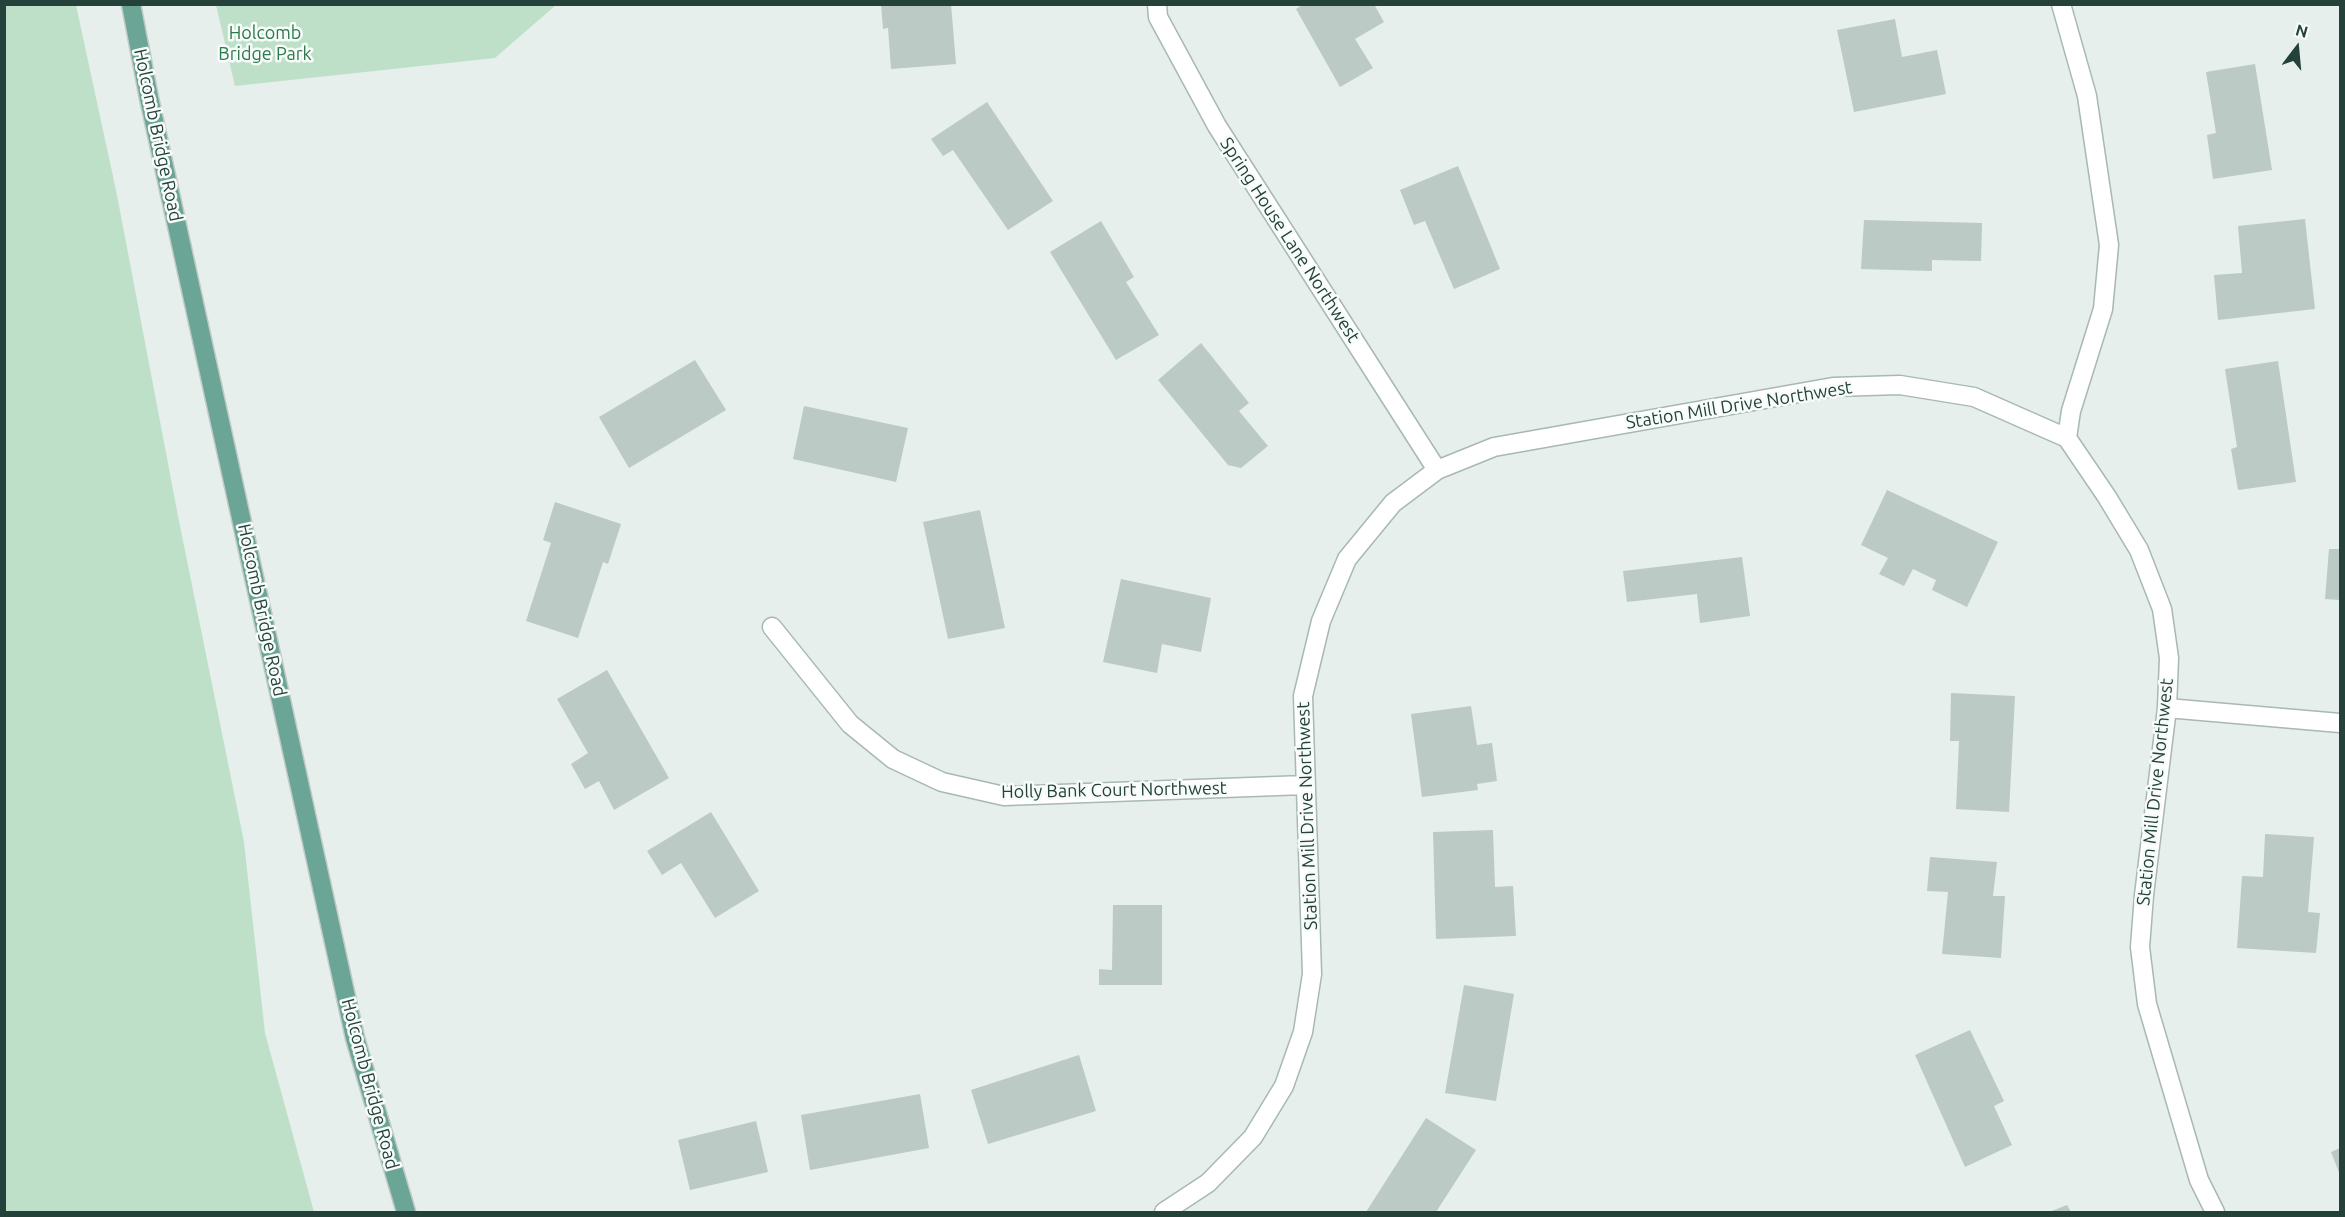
<!DOCTYPE html>
<html>
<head>
<meta charset="utf-8">
<style>
	body { margin:0 }
	#map { position:relative; width:2345px; height:1217px; overflow:hidden; background:#e6efeb; font-family:Ubuntu,sans-serif }
	canvas { display:block }
	.frame { position:absolute; inset:0; border:6px solid #24423a; pointer-events:none }
	.north { position:absolute; left:2267px; top:18px; width:60px; height:60px; -webkit-text-stroke:4px #f7fbf9; paint-order:stroke; rotate:16deg; font-size:16px; font-weight:700; line-height:24px; text-align:center; color:#24423a }
	.north::after { content:''; display:block; margin:auto; width:21px; height:27px; background:#24423a; clip-path:polygon(50% 0,100% 100%,50% 72%,0 100%) }
</style>
</head>
<body>
<div id="map">
<canvas width="2345" height="1217"></canvas>
<div class="frame"></div>
<div class="north">N</div>
</div>
<script>
const ctx = document.querySelector('canvas').getContext('2d');
ctx.lineJoin = 'round';
function paint(path, color) { ctx.fillStyle = color; ctx.fill(path, 'evenodd'); }
const shape = rows => new Path2D(rows.map(r => 'M' + r).join(''));
function stroke(path, color, width, dash) { ctx.strokeStyle = color; ctx.lineWidth = width; ctx.lineCap = dash ? 'butt' : 'round'; ctx.setLineDash(dash || []); ctx.stroke(path); }
function label(font, color, halo, rows, align = 'center') {
  ctx.font = font + ' Ubuntu,sans-serif'; ctx.lineWidth = 5; ctx.setLineDash([]); ctx.textBaseline = 'middle'; ctx.strokeStyle = halo; ctx.fillStyle = color; for (const [text, x, y, turn = 0] of rows) {
    ctx.save(); ctx.translate(x, y); ctx.rotate((+turn || 0) * Math.PI / 180); ctx.textAlign = isNaN(turn) ? turn : align; if (halo) ctx.strokeText(text, 0, 0); ctx.fillText(text, 0, 0); ctx.restore();
  }
}
paint(shape([
	[5,4,76,5,117,195,178,516,244,842,265,1033,314,1212,5,1212],
	[216,5,216,4,556,5,495,58,235,86]
]), '#bfe0c8');
paint(shape([
	[881,4,951,4,956,64,891,69,888,28,883,29],
	[1304,4,1374,4,1384,22,1355,39,1373,68,1340,87,1296,9],
	[1895,19,1902,57,1937,50,1946,94,1854,112,1837,30],
	[2255,64,2272,170,2213,179,2207,135,2216,133,2206,72],
	[987,102,1053,201,1008,230,953,150,943,156,931,139],
	[1458,166,1500,269,1454,289,1425,221,1414,225,1400,190],
	[2305,219,2315,309,2218,320,2214,275,2242,273,2238,226],
	[1864,220,1982,223,1981,261,1932,260,1932,271,1861,269],
	[1101,221,1134,277,1126,282,1159,335,1116,360,1050,252],
	[1201,343,1249,403,1239,411,1268,446,1241,468,1228,465,1158,380],
	[695,360,726,410,629,468,599,417],
	[2278,361,2296,482,2238,490,2231,449,2237,447,2225,369],
	[804,406,908,428,896,482,793,459],
	[1887,490,1998,542,1967,607,1932,590,1936,580,1913,569,1904,586,1879,574,1888,558,1861,545],
	[555,502,621,524,608,564,603,562,578,638,526,621,551,543,543,540],
	[980,510,1005,628,948,639,923,522],
	[2329,549,2340,549,2340,600,2325,599],
	[1742,557,1750,616,1700,623,1697,594,1627,602,1623,571],
	[1121,579,1211,598,1201,652,1162,644,1157,673,1103,662],
	[607,670,669,778,614,810,599,781,585,789,571,764,588,753,557,699],
	[1951,693,2015,696,2009,812,1956,809,1959,741,1950,741],
	[1471,706,1477,745,1492,743,1497,781,1477,784,1478,790,1422,797,1411,714],
	[711,812,759,891,715,918,681,863,662,875,647,851],
	[1493,830,1495,887,1513,886,1516,936,1436,939,1433,832],
	[2265,834,2314,837,2308,912,2320,913,2316,953,2237,948,2242,876,2263,877],
	[1930,857,1997,862,1993,896,2005,896,2001,958,1942,954,1948,892,1927,891],
	[1113,905,1162,905,1162,985,1099,985,1099,969,1112,970],
	[1464,985,1514,994,1496,1101,1445,1093],
	[1970,1030,2004,1101,1994,1106,2012,1145,1965,1167,1915,1055],
	[1079,1055,1096,1111,988,1144,971,1090],
	[920,1094,929,1148,810,1170,801,1115],
	[1426,1118,1476,1150,1436,1212,1366,1212],
	[756,1121,768,1172,690,1190,678,1140],
	[2340,1148,2340,1175,2331,1152],
	[2067,1205,2071,1212,2049,1212]
]), '#bbcac4');
const minor = shape([
	[1157,4,1158,17,1217,126,1437,470],
	[2061,4,2087,96,2109,245,2103,309,2071,411,2067,438],
	[772,627,850,724,893,759,942,782,1004,796,1305,785],
	[2167,708,2340,723],
	[1164,1212,1208,1183,1253,1137,1284,1086,1303,1032,1312,974,1303,696,1321,621,1347,559,1393,503,1437,470,1494,447,1833,387,1900,385,1974,397,2067,438,2107,497,2139,550,2162,609,2169,658,2167,708,2144,895,2140,947,2147,1004,2199,1180,2215,1212]
]);
const primary = shape([
	[131,4,149,98,355,1038,406,1212]
]);
stroke(minor, '#a8b8b2', 21);
stroke(primary, '#c2cac8', 21);
stroke(minor, '#fff', 18);
stroke(primary, '#6aa596', 18);
label('18px', '#2d7a4b', '#f7fbf9', [
	["Holcomb",265,33],
	["Bridge Park",265,54]
]);
label('18px', '#24423a', '#f7fbf9', [
	["Holcomb Bridge Road",158,135,78],
	["Spring House Lane Northwest",1290,240,57],
	["Station Mill Drive Northwest",1739,405,-9],
	["Holcomb Bridge Road",262,610,78],
	["Holly Bank Court Northwest",1114,790,-1],
	["Station Mill Drive Northwest",2155,792,-84],
	["Station Mill Drive Northwest",1307,816,-92],
	["Holcomb Bridge Road",370,1084,75]
]);
</script>
</body>
</html>
